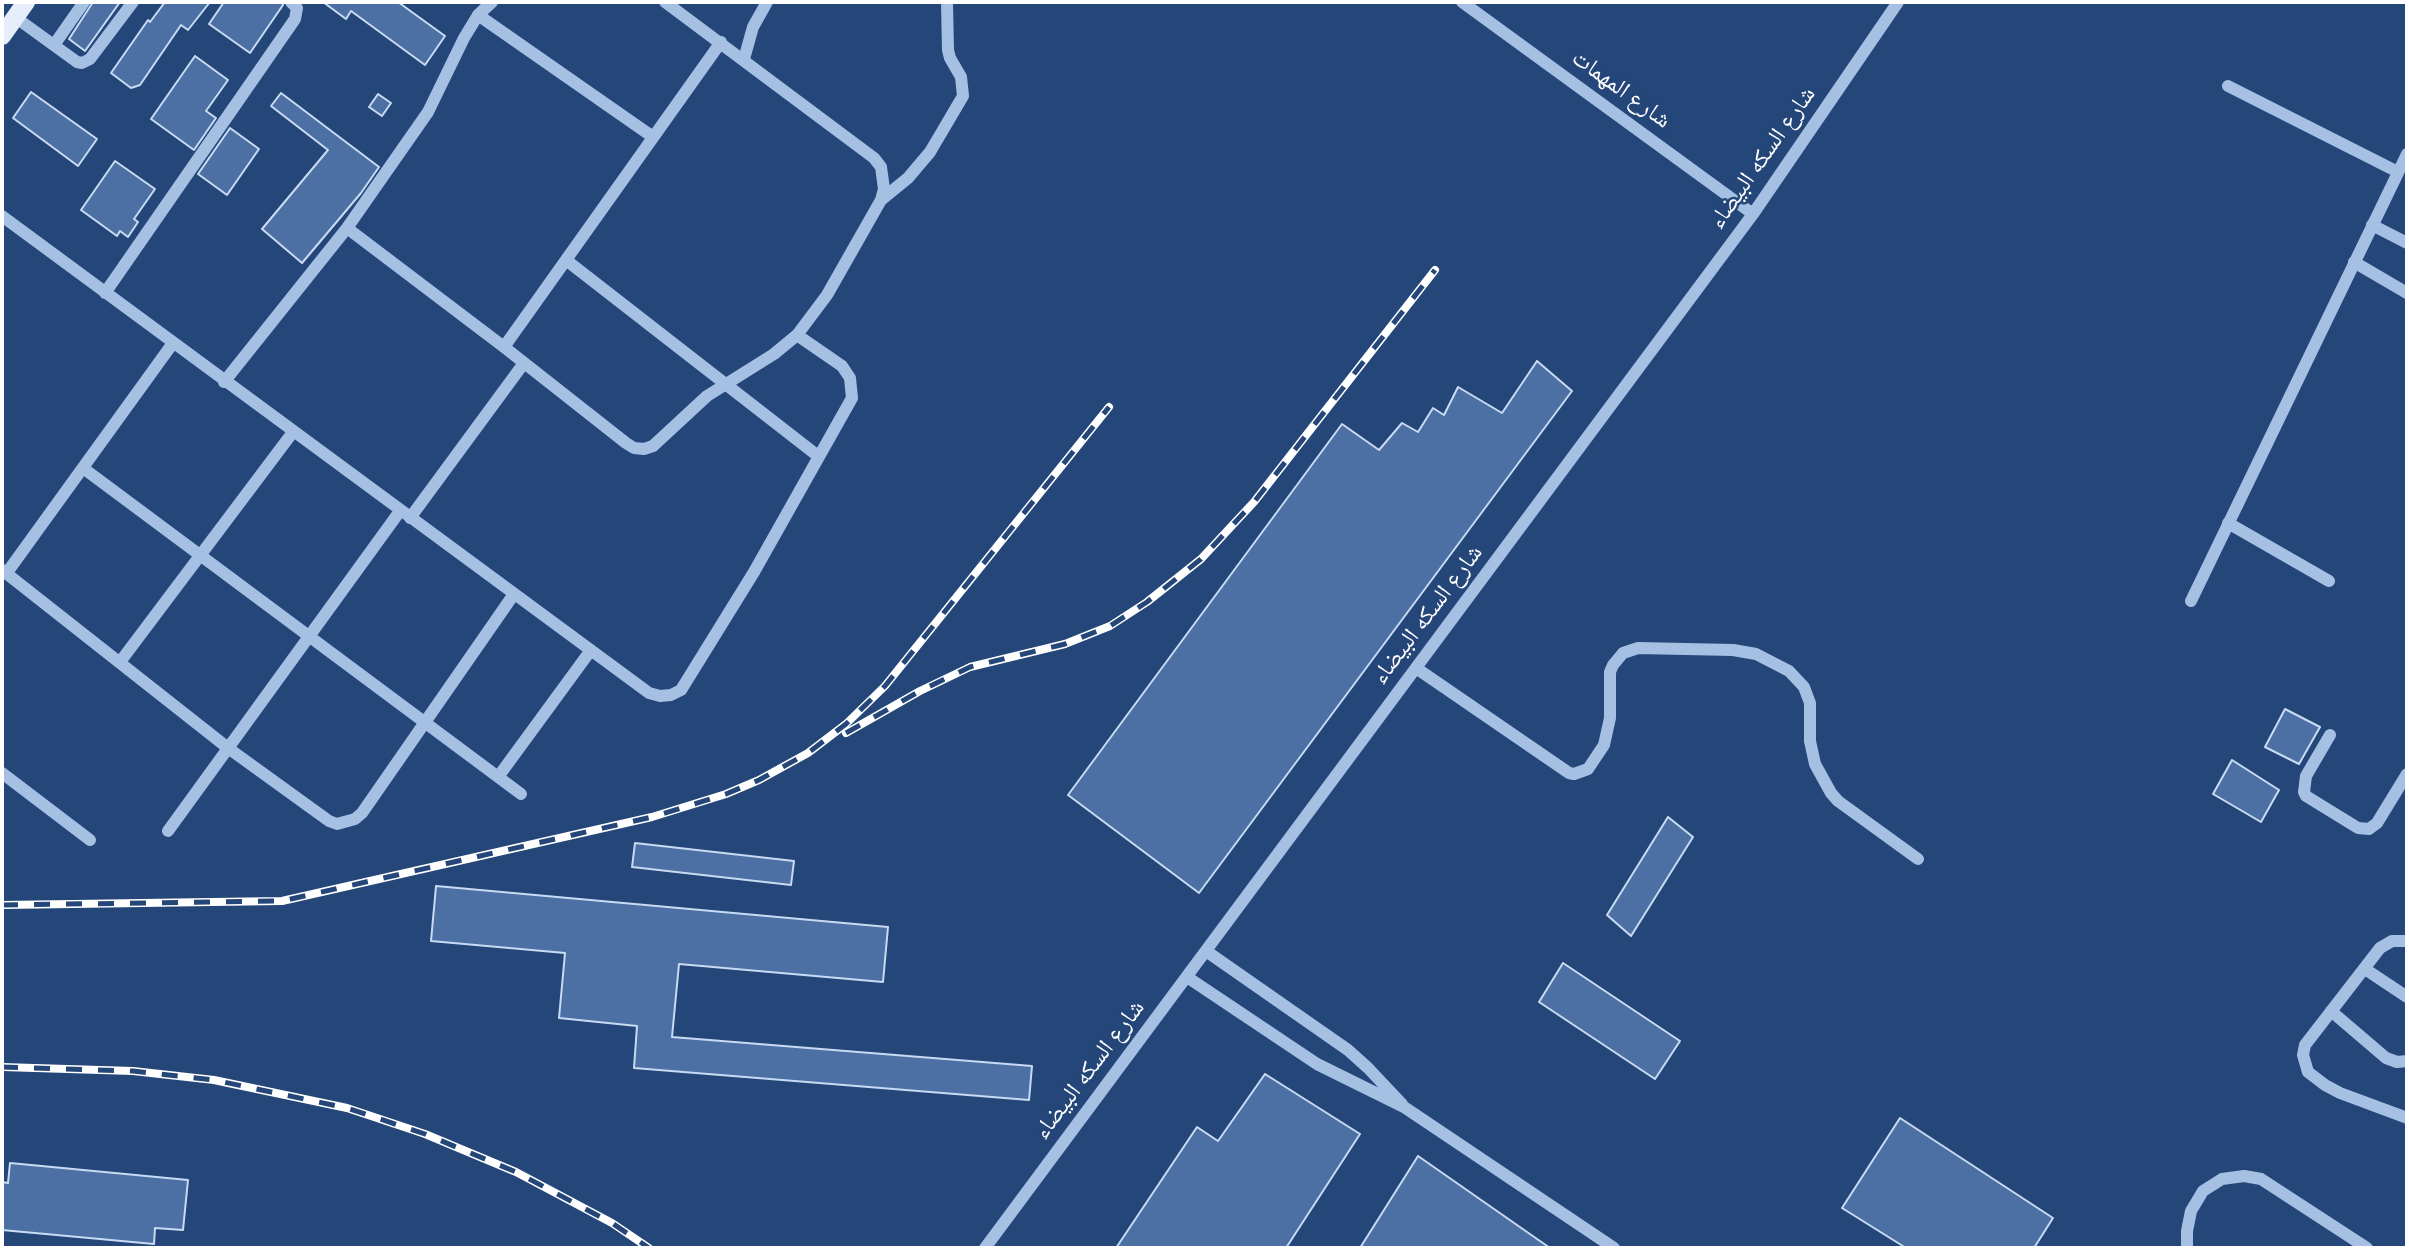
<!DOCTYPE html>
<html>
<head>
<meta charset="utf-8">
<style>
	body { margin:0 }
	#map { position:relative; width:2409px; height:1250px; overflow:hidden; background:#244679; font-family:Overpass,sans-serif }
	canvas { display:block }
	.frame { position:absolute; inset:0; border:4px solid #fff; pointer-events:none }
</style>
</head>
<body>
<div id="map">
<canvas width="2409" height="1250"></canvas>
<div class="frame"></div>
</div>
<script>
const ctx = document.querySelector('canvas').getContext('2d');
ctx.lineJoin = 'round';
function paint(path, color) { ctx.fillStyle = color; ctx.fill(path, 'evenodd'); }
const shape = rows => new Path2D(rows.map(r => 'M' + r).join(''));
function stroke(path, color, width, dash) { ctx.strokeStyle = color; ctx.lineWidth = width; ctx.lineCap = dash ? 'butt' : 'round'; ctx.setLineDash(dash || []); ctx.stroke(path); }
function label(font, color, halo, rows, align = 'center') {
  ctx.font = font + ' Overpass,"Noto Naskh Arabic",sans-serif'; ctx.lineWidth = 5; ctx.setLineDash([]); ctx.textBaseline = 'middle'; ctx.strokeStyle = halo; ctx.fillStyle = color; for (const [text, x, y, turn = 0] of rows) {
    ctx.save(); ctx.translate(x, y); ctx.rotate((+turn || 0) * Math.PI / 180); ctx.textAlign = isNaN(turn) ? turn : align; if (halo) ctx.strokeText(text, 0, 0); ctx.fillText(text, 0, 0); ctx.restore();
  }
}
const building = shape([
	[93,2,120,2,85,51,69,39,93,2],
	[165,2,210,2,188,30,181,25,140,85,131,88,111,73,148,20,150,22,165,2],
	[224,2,282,2,283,5,250,53,209,24,224,2],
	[323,2,398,2,445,36,425,65,351,11,346,19,323,2],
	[195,56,228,80,206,111,216,118,194,150,151,119,195,56],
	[31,92,97,139,78,166,13,118,31,92],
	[281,93,379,167,361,193,302,263,262,229,328,150,271,106,281,93],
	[378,94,391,103,382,116,369,107,378,94],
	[230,128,259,149,227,195,198,174,230,128],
	[115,161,155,189,134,219,138,222,128,237,120,231,117,236,81,210,115,161],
	[1537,361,1572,391,1199,893,1068,795,1342,424,1379,450,1402,423,1418,432,1433,408,1444,415,1458,387,1502,413,1537,361],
	[2285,709,2320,727,2299,764,2265,747,2285,709],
	[2232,760,2279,790,2261,822,2213,794,2232,760],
	[1668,817,1693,837,1631,936,1607,915,1668,817],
	[635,843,794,861,791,885,632,867,635,843],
	[436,886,888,927,883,982,679,964,672,1037,1032,1066,1029,1100,634,1068,637,1026,559,1018,565,953,431,941,436,886],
	[1563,963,1680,1041,1655,1079,1539,1002,1563,963],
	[1265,1074,1360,1134,1286,1248,1116,1248,1197,1127,1218,1141,1265,1074],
	[1900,1118,2053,1218,2034,1248,1906,1248,1842,1208,1900,1118],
	[1418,1156,1550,1248,1360,1248,1418,1156],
	[10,1163,188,1180,183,1230,155,1228,154,1244,2,1230,2,1182,8,1183,10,1163]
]);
paint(building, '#4c70a3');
stroke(building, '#c9dbf3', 2);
stroke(shape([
	[1462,2,1753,214],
	[478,15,653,137],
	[15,17,77,62,82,63,90,59,133,2],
	[54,45,84,2],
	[744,59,753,27,767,2],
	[2228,86,2398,172],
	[881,200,908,178,930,152,963,96,961,77,950,58,948,50,947,2],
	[2,216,649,693,660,696,671,695,681,690,754,572,852,398,850,378,842,366,797,335],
	[2372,225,2407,243],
	[347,228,504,347,626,443,634,448,644,449,653,446,707,396,774,354,797,335,827,295,881,200,884,189,881,167,874,158,665,2],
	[566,260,818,456],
	[2354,262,2407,293],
	[105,293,295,19,297,8,291,2],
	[504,347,721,42],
	[224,382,347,228,428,112,464,38,478,15,492,2],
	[83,468,521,794],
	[410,518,524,363],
	[2228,523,2329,581],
	[2,570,228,748,329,821,337,824,355,819,362,813,514,594],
	[6,574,173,343],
	[2191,601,2407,154],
	[120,662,293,432],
	[1416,668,1569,773,1574,774,1588,769,1604,745,1610,718,1610,672,1613,665,1623,653,1638,648,1733,650,1756,654,1789,671,1804,687,1810,703,1810,741,1815,764,1831,793,1838,801,1918,859],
	[2330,735,2306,776,2304,792,2306,796,2358,828,2369,829,2377,823,2407,774],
	[2,773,90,840],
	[498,777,591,650],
	[168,831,400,511],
	[2407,941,2392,941,2380,948,2305,1045,2303,1055,2308,1072,2325,1085,2340,1093,2407,1118],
	[1206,951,1348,1050,1368,1068,1402,1104],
	[2365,969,2407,997],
	[1187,977,1317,1064,1404,1107,1614,1248],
	[2331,1011,2386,1058,2397,1062,2407,1061],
	[985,1248,1753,214,1898,2],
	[2187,1248,2187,1231,2191,1211,2203,1191,2222,1179,2244,1176,2261,1179,2367,1248]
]), '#a6c0e4', 12);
stroke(shape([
	[2,36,26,2]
]), '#e6eefc', 18);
const rail = shape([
	[846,733,920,691,970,667,1065,644,1110,626,1147,602,1201,559,1254,502,1435,270],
	[2,905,282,901,652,817,726,794,759,780,808,753,846,724,885,686,1109,407],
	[2,1067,133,1071,214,1080,347,1108,425,1134,516,1172,612,1223,649,1248]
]);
stroke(rail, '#fff', 8);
stroke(rail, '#244679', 5, [16]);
label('24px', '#fff', '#244679', [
	["شارع المهمات",1620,91,36],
	["شارع السكه البيضاء",1764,159,-55],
	["شارع السكه البيضاء",1429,616,-53],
	["شارع السكه البيضاء",1091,1071,-53]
]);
</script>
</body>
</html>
